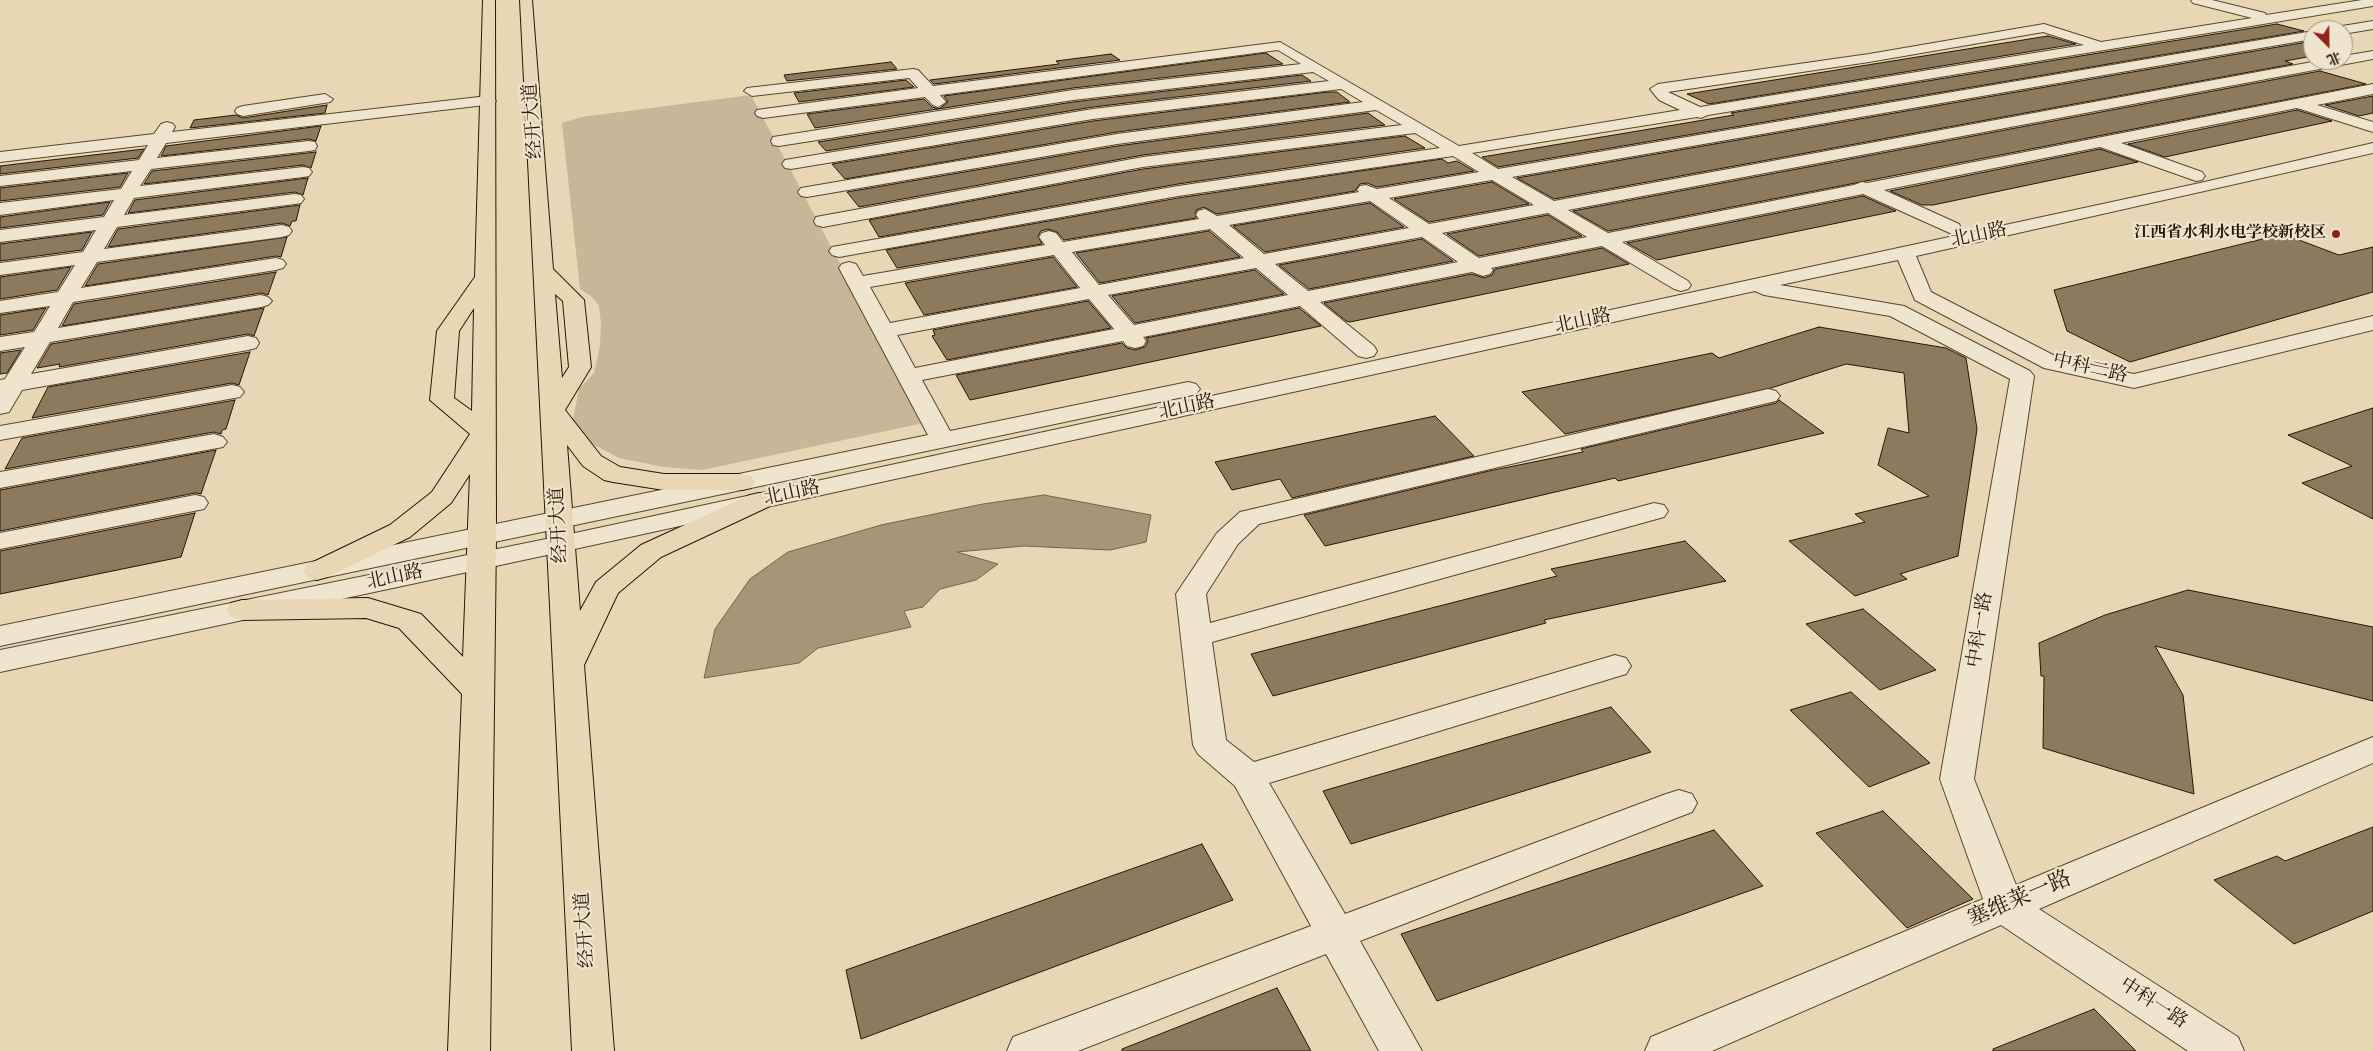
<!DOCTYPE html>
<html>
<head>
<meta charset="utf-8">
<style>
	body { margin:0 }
	#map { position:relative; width:2373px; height:1051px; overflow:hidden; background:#e7d7b5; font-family:"IM FELL Double Pica","Noto Serif SC",serif }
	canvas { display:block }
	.north { position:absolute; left:2303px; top:20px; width:50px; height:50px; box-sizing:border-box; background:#efe5cf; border:1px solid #a0927d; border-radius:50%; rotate:157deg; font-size:14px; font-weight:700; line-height:20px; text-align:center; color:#2a1602 }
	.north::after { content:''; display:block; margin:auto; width:18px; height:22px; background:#8f2418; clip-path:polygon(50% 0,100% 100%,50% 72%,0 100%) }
</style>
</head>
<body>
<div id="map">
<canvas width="2373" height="1051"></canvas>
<div class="north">北</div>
</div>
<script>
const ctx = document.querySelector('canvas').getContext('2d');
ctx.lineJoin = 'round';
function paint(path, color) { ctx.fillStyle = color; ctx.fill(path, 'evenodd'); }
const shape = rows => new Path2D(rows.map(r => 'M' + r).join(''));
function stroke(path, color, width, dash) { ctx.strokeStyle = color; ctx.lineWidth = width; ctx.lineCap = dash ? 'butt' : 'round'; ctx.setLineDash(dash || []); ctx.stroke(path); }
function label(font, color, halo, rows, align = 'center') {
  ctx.font = font + ' "IM FELL Double Pica","Noto Serif SC",serif'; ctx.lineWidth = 4.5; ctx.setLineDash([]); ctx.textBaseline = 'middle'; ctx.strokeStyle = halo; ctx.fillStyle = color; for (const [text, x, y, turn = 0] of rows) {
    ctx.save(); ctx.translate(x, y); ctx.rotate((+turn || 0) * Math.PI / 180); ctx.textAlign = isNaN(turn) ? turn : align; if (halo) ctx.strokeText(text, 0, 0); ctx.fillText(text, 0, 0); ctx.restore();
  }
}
paint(shape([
	[751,95,924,423,702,470,664,467,619,458,589,442,573,419,579,389,594,373,600,346,601,323,599,306,591,296,580,289,562,123,582,117]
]), '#c7b697');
const water = shape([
	[1044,495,1151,515,1146,542,1110,550,1024,546,957,552,998,564,976,580,940,589,923,607,904,611,911,627,818,648,799,663,704,678,715,629,750,579,788,552,881,525,983,504,1044,495]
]);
paint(water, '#a79578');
stroke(water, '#756249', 1);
const building = shape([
	[2277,24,2304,31,1498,167,1482,157,1734,115,1731,113,2277,24],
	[2048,36,2076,44,1709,104,1687,94,2048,36],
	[2313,41,2313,56,2285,61,2293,64,1554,199,1517,178,2313,41],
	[1266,53,1283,64,1073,88,815,128,807,114,924,99,932,107,939,109,948,102,944,96,1266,53],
	[1111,54,1120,60,934,84,930,80,1059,64,1056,61,1111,54],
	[891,62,897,69,787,81,784,75,891,62],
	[2320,71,2366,84,1608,231,1573,211,2320,71],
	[1302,75,1311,81,1093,107,826,151,818,142,1073,102,1302,75],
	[906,80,914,87,799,102,794,93,906,80],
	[1328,92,1337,92,1350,102,1117,132,845,179,832,164,1093,121,1328,92],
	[2373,96,2373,113,2359,116,2325,105,2373,96],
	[327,105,325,113,190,128,194,120,236,115,243,118,327,105],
	[2297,110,2332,121,2165,157,2128,144,2297,110],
	[1368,113,1385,125,1143,155,859,207,847,192,1117,146,1368,113],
	[321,126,316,141,309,139,161,156,166,146,321,126],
	[1405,136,1425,148,1178,184,879,237,869,220,1143,169,1405,136],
	[144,149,138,158,0,174,0,166,144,149],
	[2100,149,2138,162,1933,205,1922,205,1890,191,2100,149],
	[316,152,311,168,303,165,144,184,152,171,316,152],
	[1442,159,1448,163,1457,161,1474,171,1377,187,1367,183,1360,184,1355,191,1217,214,1204,207,1196,210,1196,218,1064,240,1057,232,1048,229,1041,231,1038,236,1042,244,897,268,886,250,1178,198,1442,159],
	[128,173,120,187,0,201,0,188,128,173],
	[308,178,303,195,295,192,128,213,135,200,308,178],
	[1492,182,1529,204,1429,222,1394,199,1492,182],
	[1863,196,1896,211,1657,260,1627,243,1863,196],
	[110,202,103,215,0,228,0,217,110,202],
	[1370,203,1404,227,1265,252,1233,226,1370,203],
	[300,205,296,221,292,221,290,226,282,223,108,247,118,229,300,205],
	[1548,215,1582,236,1479,256,1447,234,1548,215],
	[1209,231,1240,257,1100,283,1076,253,1209,231],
	[92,232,82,250,0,261,0,244,92,232],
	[2283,234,2339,255,2373,247,2373,292,2130,362,2067,331,2054,290,2283,234],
	[287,237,281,257,276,256,85,286,98,264,287,237],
	[1422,239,1453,261,1309,289,1279,265,1422,239],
	[1602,248,1629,264,1350,322,1346,321,1324,303,1472,274,1484,278,1492,275,1495,269,1602,248],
	[1053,257,1077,287,924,315,905,283,1053,257],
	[71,267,57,290,0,299,0,277,71,267],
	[1255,270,1284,294,1135,323,1112,296,1255,270],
	[276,272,268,295,261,293,62,326,74,304,276,272],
	[1088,301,1111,328,947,360,932,336,935,335,933,330,1088,301],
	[46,308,33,330,0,335,0,315,46,308],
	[264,308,254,336,248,334,59,367,60,364,37,368,51,344,264,308],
	[1299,308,1321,326,970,400,956,375,1122,343,1127,348,1135,350,1145,347,1148,341,1146,338,1299,308],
	[1819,327,1946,348,1966,358,1977,429,1958,556,1900,574,1907,579,1855,596,1789,541,1865,522,1855,514,1929,496,1878,465,1888,428,1909,433,1904,373,1846,364,1771,388,1565,434,1522,392,1712,353,1719,358,1819,327],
	[21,350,7,373,0,374,0,353,21,350],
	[250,352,239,385,232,383,32,418,48,387,250,352],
	[235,400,226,429,222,430,221,434,214,432,5,469,22,438,235,400],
	[1779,400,1824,433,1618,481,1615,478,1325,546,1304,515,1489,471,1583,452,1581,449,1776,403,1779,400],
	[2373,408,2373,519,2302,483,2352,466,2288,435,2373,408],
	[1435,416,1474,456,1292,498,1280,479,1232,490,1215,462,1435,416],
	[216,450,201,494,195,493,0,531,0,490,216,450],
	[195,513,181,557,0,594,0,551,195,513],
	[1685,541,1726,581,1544,620,1546,623,1273,696,1251,654,1557,576,1551,569,1685,541],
	[2188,590,2373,627,2373,701,2155,646,2183,695,2194,794,2043,748,2044,676,2041,676,2039,643,2105,615,2188,590],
	[1863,609,1936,670,1880,690,1806,624,1863,609],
	[1851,692,1930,763,1869,787,1790,710,1851,692],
	[1611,707,1651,752,1351,844,1323,791,1611,707],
	[1883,811,1973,899,1907,928,1816,833,1883,811],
	[2373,827,2373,911,2294,944,2214,880,2277,856,2285,861,2373,827],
	[1714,830,1763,886,1437,1001,1401,934,1714,830],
	[1202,844,1233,900,861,1039,846,970,1202,844],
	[1277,988,1311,1051,1122,1051,1122,1049,1277,988],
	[2094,1009,2136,1051,1993,1051,1993,1049,2094,1009]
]);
paint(building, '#8c7a5f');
stroke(building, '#2a1602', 1);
const minor = shape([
	[2191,0,2212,0,2265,13,2266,15,2362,0,2373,0,2373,6,1708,115,1701,118,1697,117,1472,153,1498,169,2313,31,2313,39,1512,177,1554,201,2323,60,2343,60,2343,56,2373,51,2373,59,1568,210,1608,233,1854,185,1862,182,1867,183,2373,84,2373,94,2317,105,2373,122,2373,132,2297,108,2121,143,2202,172,2205,176,2202,180,2196,181,2100,147,1884,190,1959,224,1961,228,1959,232,1952,234,1863,194,1622,242,1688,281,1691,285,1688,289,1681,291,1674,289,1602,246,1491,268,1493,270,1490,274,1483,276,1472,272,1320,302,1374,346,1377,351,1374,356,1366,358,1358,356,1300,306,1143,337,1146,341,1143,346,1135,348,1127,346,1123,341,922,380,950,431,1188,382,1196,384,1200,389,1196,394,1188,396,0,646,0,626,928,435,839,268,842,264,849,262,856,264,863,276,1045,245,1039,237,1042,233,1049,231,1056,233,1063,242,1199,219,1196,215,1198,211,1205,209,1217,216,1359,192,1357,190,1360,186,1366,185,1377,189,1479,172,1453,156,1178,196,839,257,832,255,829,251,832,247,1178,186,1440,148,1415,133,1143,167,823,227,816,225,814,221,816,217,1143,157,1402,125,1376,110,1117,144,807,197,801,196,798,192,801,188,1117,134,1363,102,1341,89,1093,119,791,169,785,168,782,164,785,160,1093,109,1329,81,1313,72,1073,100,779,146,773,145,771,141,773,137,1073,90,1301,64,1278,50,940,95,946,102,938,107,933,105,925,97,763,118,757,116,755,113,757,110,918,88,909,78,752,96,744,91,747,88,913,69,918,70,933,86,1280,42,1459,146,1680,110,1659,100,1650,89,1658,84,1869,54,2044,24,2101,42,2252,18,2193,3,2191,0],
	[2043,32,2084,45,1700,107,1668,92,1869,62,2043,32],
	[1492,180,1534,205,1429,224,1389,198,1492,180],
	[1370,201,1409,228,1264,254,1229,225,1370,201],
	[1548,213,1587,237,1479,258,1442,233,1548,213],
	[1210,229,1244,258,1099,285,1072,252,1210,229],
	[1422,237,1458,262,1308,291,1275,264,1422,237],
	[1054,255,1080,288,890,323,870,287,1054,255],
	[1256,268,1288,295,1134,325,1108,295,1256,268],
	[1089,299,1114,329,915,368,897,335,1089,299],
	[2373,21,2373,29,2343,34,2343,30,2335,30,2342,26,2373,21],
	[325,94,333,99,330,102,243,116,237,114,235,111,237,108,243,106,325,94],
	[488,96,496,101,493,104,166,143,157,158,309,141,315,142,317,146,315,150,309,151,151,169,140,186,303,167,309,168,312,172,309,176,303,177,134,198,124,215,295,194,301,195,304,199,301,203,295,204,117,227,104,249,282,225,289,227,292,231,289,235,282,237,97,262,81,288,276,258,283,260,286,264,283,268,276,270,73,302,58,328,261,295,268,297,272,301,268,305,261,307,50,342,31,374,248,336,256,338,259,343,256,348,248,350,22,390,9,412,0,414,0,380,5,379,25,347,0,351,0,337,34,332,50,306,0,313,0,301,58,292,75,265,0,275,0,263,83,252,96,230,0,242,0,230,104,217,114,200,0,215,0,203,121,189,132,171,0,186,0,176,139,160,148,145,0,162,0,152,154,134,161,124,167,122,173,124,175,127,172,132,488,96],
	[2373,143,2373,153,1916,256,1931,292,2059,358,2134,374,2373,316,2373,330,2134,388,2044,368,1915,300,1898,260,1780,285,1904,306,2030,371,2034,376,1974,779,2016,885,2373,737,2373,763,2039,909,2238,1037,2244,1051,2188,1051,2001,925,1712,1051,1645,1051,1651,1037,1983,899,1940,779,2010,379,1890,316,1764,295,1755,291,561,552,0,672,0,650,561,536,2200,183,2373,143],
	[232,385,240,387,244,392,240,397,0,440,0,426,232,385],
	[1768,389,1776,391,1780,396,1776,401,1259,524,1238,544,1206,594,1210,623,1654,503,1664,505,1668,511,1664,517,1212,642,1226,740,1254,762,1615,655,1626,658,1631,666,1626,674,1269,783,1345,914,1666,794,1679,790,1692,794,1697,803,1692,812,1360,941,1422,1051,1379,1051,1326,954,1078,1051,1007,1051,1013,1037,1311,926,1235,786,1198,754,1193,745,1176,594,1217,533,1240,512,1768,389],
	[214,434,223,437,227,442,223,447,0,488,0,472,214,434],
	[195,495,204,497,208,503,204,509,0,549,0,533,195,495]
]);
const major = shape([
	[483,0,495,0,496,537,490,1051,448,1051,462,694,399,628,366,618,242,620,231,617,227,610,231,603,242,600,368,598,421,614,463,657,470,474,451,503,410,537,327,577,317,580,307,577,303,571,307,565,390,525,432,492,470,434,430,400,437,331,475,277,483,0],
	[474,308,472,411,454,398,459,331,474,308],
	[520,0,532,0,553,269,584,300,591,367,565,410,601,456,620,467,664,474,742,474,751,476,755,482,751,488,742,490,664,490,613,482,604,480,583,466,567,445,580,611,596,582,641,545,750,495,759,493,768,495,772,501,768,507,661,557,618,593,584,665,614,1051,572,1051,520,0],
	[555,294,563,301,569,367,562,378,555,294]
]);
stroke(minor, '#59462f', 2);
stroke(major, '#2a1602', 2);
paint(minor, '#efe5cf');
paint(major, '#e7d7b5');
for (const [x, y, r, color] of [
	[2336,234,5,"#8f2418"]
]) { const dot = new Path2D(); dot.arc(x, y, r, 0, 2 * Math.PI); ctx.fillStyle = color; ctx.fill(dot); stroke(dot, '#efe5cf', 2); }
label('bold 16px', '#2a1602', '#efe5cf', [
	["江西省水利水电学校新校区",2326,234]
], 'right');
label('19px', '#2a1602', '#efe5cf', [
	["经开大道",534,121,-94],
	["北山路",1979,236,-12],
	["北山路",1583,322,-12],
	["中科二路",2090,369,13],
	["北山路",1187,408,-12],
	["北山路",792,494,-12],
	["经开大道",560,525,-93],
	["北山路",395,578,-12],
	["中科一路",1981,630,-81],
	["经开大道",586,930,-94],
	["中科一路",2153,1004,33]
]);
label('22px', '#2a1602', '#efe5cf', [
	["塞维莱一路",2020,900,-23]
]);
</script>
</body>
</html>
